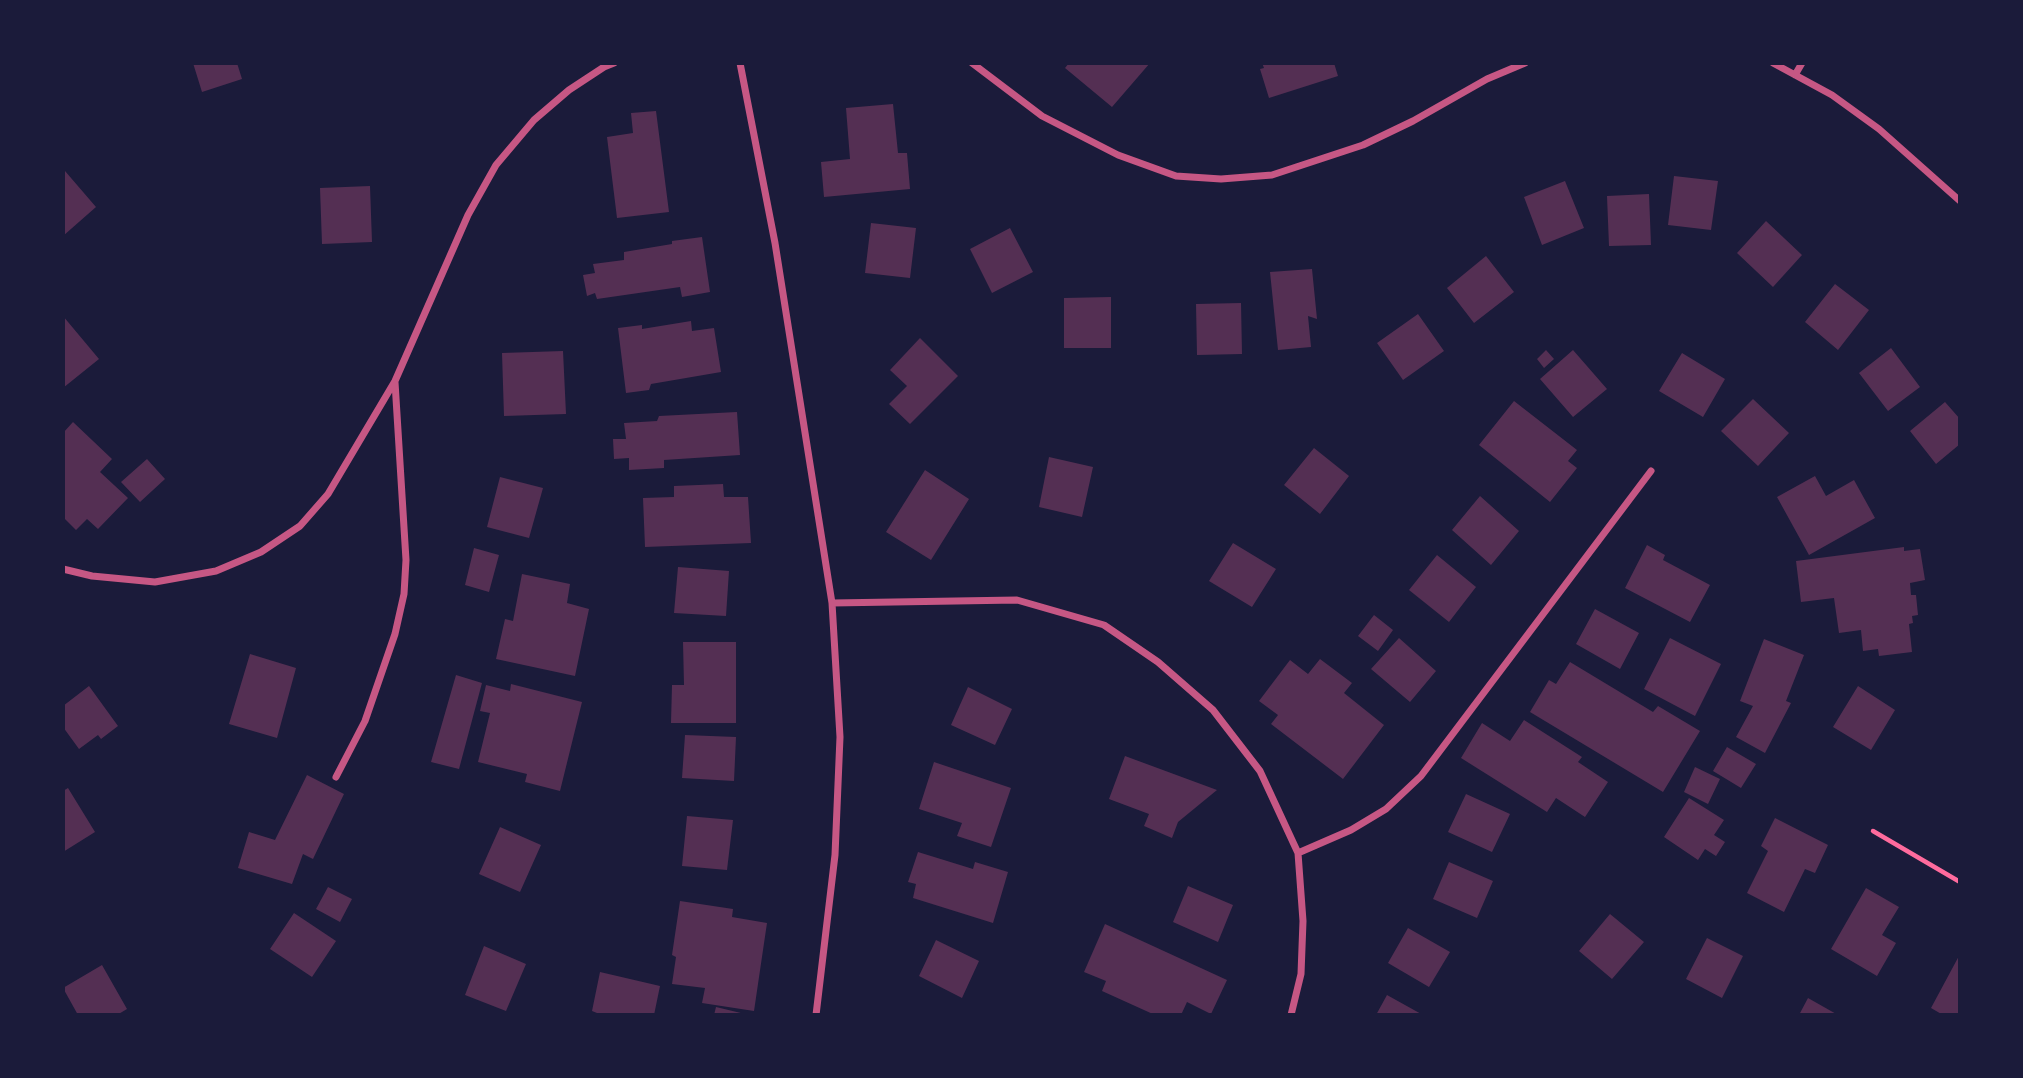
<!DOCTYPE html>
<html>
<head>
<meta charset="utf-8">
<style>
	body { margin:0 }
	#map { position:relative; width:2023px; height:1078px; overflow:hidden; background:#1b1b3a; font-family:"PT Sans",sans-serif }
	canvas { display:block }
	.frame { position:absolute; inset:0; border:65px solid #1b1b3a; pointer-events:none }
</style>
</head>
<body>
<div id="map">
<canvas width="2023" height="1078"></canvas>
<div class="frame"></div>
</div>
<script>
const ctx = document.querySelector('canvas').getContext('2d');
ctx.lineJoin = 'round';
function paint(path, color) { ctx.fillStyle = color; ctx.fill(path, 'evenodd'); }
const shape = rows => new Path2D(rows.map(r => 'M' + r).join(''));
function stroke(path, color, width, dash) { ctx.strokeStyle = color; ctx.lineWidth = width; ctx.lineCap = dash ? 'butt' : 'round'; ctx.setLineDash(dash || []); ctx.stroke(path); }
paint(shape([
	[193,63,237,63,242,79,202,92],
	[1069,63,1150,63,1112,107,1065,68],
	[1262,63,1334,63,1338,76,1269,98,1260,69,1264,68],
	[893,104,898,153,907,153,910,189,824,197,821,162,850,159,846,108],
	[656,111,669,212,617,218,607,137,633,133,631,113],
	[65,171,96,207,63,236,63,174],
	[1674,176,1718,181,1711,230,1668,225],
	[1565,181,1584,228,1542,245,1524,197],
	[370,186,372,242,322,244,320,188],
	[1649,194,1651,245,1609,246,1607,196],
	[1766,221,1802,255,1773,287,1737,253],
	[871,223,916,228,910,278,865,273],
	[1010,228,1033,272,992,293,970,249],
	[702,237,710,292,682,297,680,287,597,299,595,293,587,296,583,275,595,273,593,264,624,260,624,252,672,244,672,241],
	[1486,256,1514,292,1474,323,1447,288],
	[1312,269,1317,319,1308,316,1311,347,1278,350,1270,272],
	[1835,284,1869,310,1838,350,1805,322],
	[1111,297,1111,348,1064,348,1064,298],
	[1241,303,1242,354,1197,355,1196,304],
	[1418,314,1444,351,1403,380,1377,343],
	[63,316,99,359,63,388],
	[691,321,692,331,714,328,721,372,651,384,649,390,626,393,618,328,642,325,642,329],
	[920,338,958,376,910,424,889,404,907,386,890,370],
	[1891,348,1920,387,1888,411,1859,373],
	[1546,350,1554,359,1544,368,1537,359],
	[1573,350,1607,389,1573,417,1540,379],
	[563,351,566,414,504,416,502,353],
	[1682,353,1725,379,1703,417,1659,391],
	[1753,399,1789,433,1758,466,1721,431],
	[1514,401,1577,450,1568,461,1577,468,1550,502,1479,445],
	[1945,402,1960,419,1960,444,1936,464,1910,431],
	[737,412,740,455,664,460,664,468,629,470,629,458,614,459,613,439,626,439,624,423,657,421,659,416],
	[73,422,112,459,100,472,128,498,98,529,87,519,76,530,63,517,63,433],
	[1314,448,1349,476,1320,514,1284,485],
	[1049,457,1093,467,1082,517,1039,507],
	[147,459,165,479,140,502,121,482],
	[925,470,969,499,931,560,886,532],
	[1815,476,1826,496,1854,480,1875,518,1809,555,1777,497],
	[500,477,543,488,529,538,487,527],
	[723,484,724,497,748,497,751,543,645,547,643,498,674,497,674,486],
	[1480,496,1519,531,1491,565,1452,530],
	[1233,543,1276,569,1252,607,1209,581],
	[1647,545,1665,555,1663,560,1710,585,1690,622,1625,588],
	[1904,547,1904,551,1920,549,1925,580,1910,583,1911,595,1916,595,1918,615,1912,616,1913,623,1909,624,1912,652,1879,656,1878,649,1863,651,1861,630,1839,633,1834,598,1801,602,1796,561],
	[474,548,499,555,489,592,465,585],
	[1437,555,1476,587,1449,622,1409,590],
	[678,567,729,571,726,616,674,613],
	[522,574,570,584,567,603,589,609,575,676,496,659,505,619,513,621],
	[1595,609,1639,633,1620,669,1576,644],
	[1374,615,1393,630,1378,651,1358,636],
	[1399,638,1436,671,1410,702,1371,669],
	[1670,638,1721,664,1695,716,1644,689],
	[1764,639,1804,655,1786,701,1791,703,1765,753,1736,737,1753,706,1740,701],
	[683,642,736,642,736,723,671,723,672,685,684,685],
	[250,654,296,668,277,738,229,724],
	[1320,659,1352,683,1344,693,1384,725,1343,779,1271,724,1278,715,1259,701,1290,660,1308,674],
	[1570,662,1653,712,1658,706,1700,731,1663,792,1530,712,1549,680,1556,684],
	[456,675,482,683,459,769,431,762],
	[511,684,582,702,560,791,525,782,527,774,478,762,490,713,480,711,486,685,510,691],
	[89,686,118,726,101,739,98,735,79,749,63,727,63,706],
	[1858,686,1895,710,1871,750,1833,727],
	[968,687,1012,709,995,745,951,725],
	[1524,720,1582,757,1578,762,1608,782,1585,817,1556,798,1547,812,1461,758,1482,723,1510,741],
	[685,735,736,737,734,781,682,778],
	[1727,747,1756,764,1741,788,1713,771],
	[1125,756,1217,790,1178,822,1172,838,1144,826,1149,814,1109,799],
	[934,762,1011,788,991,847,957,836,962,823,919,809],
	[1695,767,1720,779,1708,804,1684,792],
	[307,775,344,794,313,859,303,854,292,884,238,868,249,832,275,840],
	[68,788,95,832,63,852,63,791],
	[1466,794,1510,814,1492,852,1448,832],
	[1689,798,1724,820,1714,835,1725,842,1716,856,1705,849,1698,860,1664,837],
	[687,816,733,820,727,870,682,866],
	[1775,818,1828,845,1815,873,1805,869,1784,912,1747,893,1768,851,1761,846],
	[500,827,541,845,520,892,479,874],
	[918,852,973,869,975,862,1008,872,993,923,913,898,916,884,908,882],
	[1449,862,1493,881,1477,918,1433,899],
	[1188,886,1233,905,1218,942,1173,922],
	[328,887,352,899,340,922,316,909],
	[1866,888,1899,907,1882,935,1896,943,1877,976,1831,949],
	[680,901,733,909,732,917,767,923,754,1011,702,1003,705,988,672,984,676,957,672,955],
	[294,913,336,941,312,977,270,949],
	[1610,914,1644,942,1612,979,1579,951],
	[1105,924,1227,980,1211,1014,1187,1002,1181,1015,1155,1015,1102,991,1106,981,1084,972],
	[1408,928,1450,952,1429,987,1388,963],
	[1707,938,1743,956,1722,998,1686,979],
	[936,940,979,961,962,998,919,976],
	[484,946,526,964,506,1011,465,995],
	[1960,954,1960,1015,1943,1015,1931,1008],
	[102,965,127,1009,117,1015,78,1015,63,988],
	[600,972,660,986,654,1015,602,1015,592,1011],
	[1387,995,1423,1015,1376,1015],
	[1808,998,1838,1015,1799,1015],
	[716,1007,745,1014,744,1015,714,1015]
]), '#542f53');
stroke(shape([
	[1873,831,1960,882]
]), '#ff6b9d', 4.5);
stroke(shape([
	[740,63,775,243,832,603,840,737,835,855,816,1015],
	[972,63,1042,116,1118,155,1176,176,1221,179,1272,175,1363,145,1413,121,1487,79,1525,63],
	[1773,63,1832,95,1879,129,1960,201],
	[1795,75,1802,63],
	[63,569,92,576,155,582,216,571,261,552,300,526,328,494,395,381,468,215,496,165,534,120,569,90,604,67,614,63],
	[832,603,1017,600,1104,625,1158,662,1213,710,1260,771,1298,853,1303,921,1301,974,1291,1015],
	[336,777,365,721,395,634,404,594,406,560,395,382],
	[1298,853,1351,830,1386,809,1421,776,1651,471]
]), '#c65784', 7);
</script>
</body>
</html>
